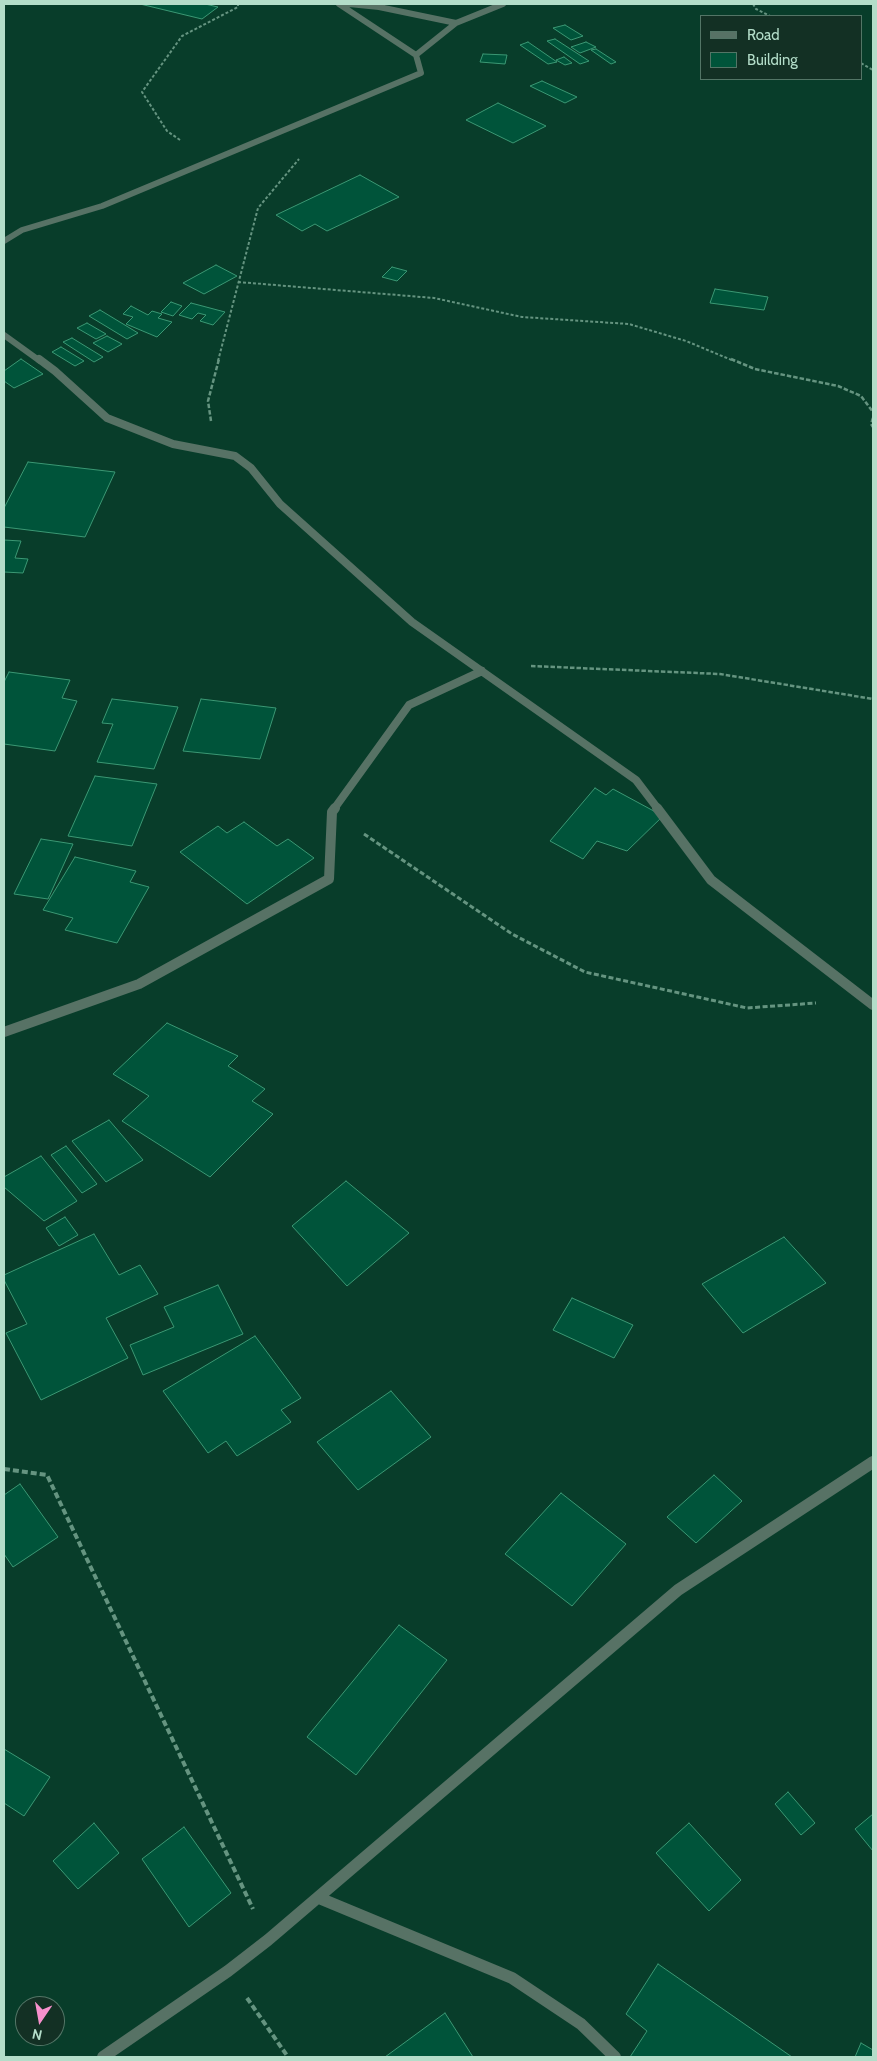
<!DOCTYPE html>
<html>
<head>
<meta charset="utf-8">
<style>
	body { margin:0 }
	#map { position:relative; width:877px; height:2061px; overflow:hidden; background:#083d2a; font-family:Cabin,sans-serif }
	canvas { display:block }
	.frame { position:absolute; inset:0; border:5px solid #b3ddc9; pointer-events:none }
	.legend { position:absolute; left:700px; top:15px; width:162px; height:65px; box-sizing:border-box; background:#133024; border:1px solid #537566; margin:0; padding:6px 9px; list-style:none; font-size:15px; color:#b3ddc9 }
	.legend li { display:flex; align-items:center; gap:10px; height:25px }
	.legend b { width:25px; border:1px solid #537566 }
	.north { position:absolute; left:15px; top:1996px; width:50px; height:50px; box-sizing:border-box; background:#133024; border:1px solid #537566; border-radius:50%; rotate:192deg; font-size:14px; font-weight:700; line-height:20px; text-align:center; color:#b3ddc9 }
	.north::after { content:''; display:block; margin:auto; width:18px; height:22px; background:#f790cd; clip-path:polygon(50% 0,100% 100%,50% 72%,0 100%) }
</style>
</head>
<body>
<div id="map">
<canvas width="877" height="2061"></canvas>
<div class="frame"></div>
<ul class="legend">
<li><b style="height:6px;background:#577265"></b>Road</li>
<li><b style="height:14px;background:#00543a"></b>Building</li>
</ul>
<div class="north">N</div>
</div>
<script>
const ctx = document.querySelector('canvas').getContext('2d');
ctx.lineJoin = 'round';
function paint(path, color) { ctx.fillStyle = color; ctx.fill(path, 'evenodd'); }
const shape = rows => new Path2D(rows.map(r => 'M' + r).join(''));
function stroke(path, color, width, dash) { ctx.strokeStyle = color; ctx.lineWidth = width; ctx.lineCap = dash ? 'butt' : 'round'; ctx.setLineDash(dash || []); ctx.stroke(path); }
const building = shape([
	[140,4,205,4,218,7,202,19,140,4],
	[565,25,583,36,571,40,553,28,565,25],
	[555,39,589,61,580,64,547,41,555,39],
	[528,42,557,62,548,64,520,45,528,42],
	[586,42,596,47,580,53,571,47,586,42],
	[596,49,616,62,611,64,591,50,596,49],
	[483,54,507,55,505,64,480,62,483,54],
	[564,57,572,63,565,65,556,60,564,57],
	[542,81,577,97,565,103,530,86,542,81],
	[498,103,546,126,513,143,466,120,498,103],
	[360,175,399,197,327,231,315,224,302,231,276,215,360,175],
	[216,265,237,276,204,294,183,283,216,265],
	[392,267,407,271,397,281,382,277,392,267],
	[715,289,768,297,764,310,710,303,715,289],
	[171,302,182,306,173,316,161,312,171,302],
	[191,303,225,312,213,325,200,321,206,315,198,313,192,319,179,315,191,303],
	[131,306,148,315,152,311,162,314,158,318,172,322,157,337,126,324,133,317,123,314,131,306],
	[100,310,138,333,127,339,89,316,100,310],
	[87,323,106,334,96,339,77,328,87,323],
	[107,336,122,344,108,352,93,343,107,336],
	[72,338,103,357,94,362,63,342,72,338],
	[61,347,84,361,75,366,52,352,61,347],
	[21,359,43,374,14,388,4,381,4,371,21,359],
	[28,462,115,472,85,537,4,527,4,508,28,462],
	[4,540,21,541,15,558,28,559,23,573,4,572,4,540],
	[9,672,70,680,62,698,77,701,55,751,4,744,4,682,9,672],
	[112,699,178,707,154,769,97,762,113,724,102,723,112,699],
	[201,699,276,708,260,759,183,751,201,699],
	[95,776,157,784,132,846,68,836,95,776],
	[595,788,606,795,613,789,663,816,627,851,597,841,583,859,550,841,595,788],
	[244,822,277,846,288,839,314,858,247,904,180,852,218,826,227,833,244,822],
	[41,839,73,844,48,899,14,894,41,839],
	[75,857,136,871,130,882,149,887,117,943,65,930,73,918,43,910,75,857],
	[167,1023,238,1056,228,1066,265,1089,252,1101,273,1114,210,1177,122,1121,149,1096,113,1074,167,1023],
	[109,1120,143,1160,106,1182,72,1141,109,1120],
	[66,1146,97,1184,82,1193,51,1155,66,1146],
	[41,1156,77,1201,44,1221,4,1187,4,1177,41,1156],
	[346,1181,409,1233,347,1286,292,1226,346,1181],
	[65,1217,78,1235,59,1246,46,1228,65,1217],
	[94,1234,119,1275,140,1265,158,1294,106,1318,128,1358,41,1400,6,1333,27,1324,4,1280,4,1275,94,1234],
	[784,1237,826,1283,743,1333,702,1284,784,1237],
	[218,1285,243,1334,143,1375,130,1345,174,1327,164,1307,218,1285],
	[572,1298,633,1325,614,1358,553,1330,572,1298],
	[255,1336,301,1398,281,1410,291,1422,237,1456,226,1441,208,1453,163,1391,255,1336],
	[391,1391,431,1437,358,1490,317,1442,391,1391],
	[714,1475,742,1501,696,1543,667,1517,714,1475],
	[20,1484,58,1537,13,1567,4,1554,4,1495,20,1484],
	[561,1493,626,1544,572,1606,505,1554,561,1493],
	[399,1625,447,1660,356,1775,307,1737,399,1625],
	[4,1749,50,1777,24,1816,4,1803,4,1749],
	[788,1792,815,1823,801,1835,775,1804,788,1792],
	[873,1814,873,1851,855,1829,873,1814],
	[94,1823,119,1853,78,1889,53,1861,94,1823],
	[689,1823,741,1880,709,1911,656,1853,689,1823],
	[184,1827,231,1893,189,1927,142,1859,184,1827],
	[658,1964,792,2057,630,2057,647,2031,626,2014,658,1964],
	[445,2013,473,2057,385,2057,445,2013],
	[861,2043,873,2050,873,2057,855,2057,861,2043]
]);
paint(building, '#00543a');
stroke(building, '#3b9874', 1);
stroke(shape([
	[753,4,756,9,770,16],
	[861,63,873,70],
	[180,140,167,131,142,92,182,36,238,7,238,4],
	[238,282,434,298,522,317,629,324,686,341,734,361],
	[218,361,258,208,299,159]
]), '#659480', 2, [3, 2]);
stroke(shape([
	[731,359,755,369,838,386,861,396,873,412],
	[873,418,871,424,873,427],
	[211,421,208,401,219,359],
	[531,666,720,674,873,699]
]), '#659480', 2.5, [4.5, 2]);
stroke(shape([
	[364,834,512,934,585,972,747,1008,816,1003]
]), '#659480', 3, [5, 2.5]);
stroke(shape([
	[4,1469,47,1475,253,1909],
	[247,1998,288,2057]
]), '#659480', 4, [6, 3]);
stroke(shape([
	[339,4,416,55],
	[349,4,379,7,456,23],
	[4,241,22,230,102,206,421,73,416,55,456,23,503,4],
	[4,335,40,361]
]), '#577265', 6);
stroke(shape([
	[39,359,55,371,107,418,173,444,235,456,251,468,280,504,412,622,636,780,658,809],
	[334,809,409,705,482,671]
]), '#577265', 8);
stroke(shape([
	[657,808,711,880,873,1005],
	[4,1032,139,984,329,879,332,812,335,808]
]), '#577265', 10);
stroke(shape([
	[319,1898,512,1978,581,2024,615,2057],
	[103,2057,228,1971,268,1940,678,1590,873,1462]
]), '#577265', 12);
</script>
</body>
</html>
